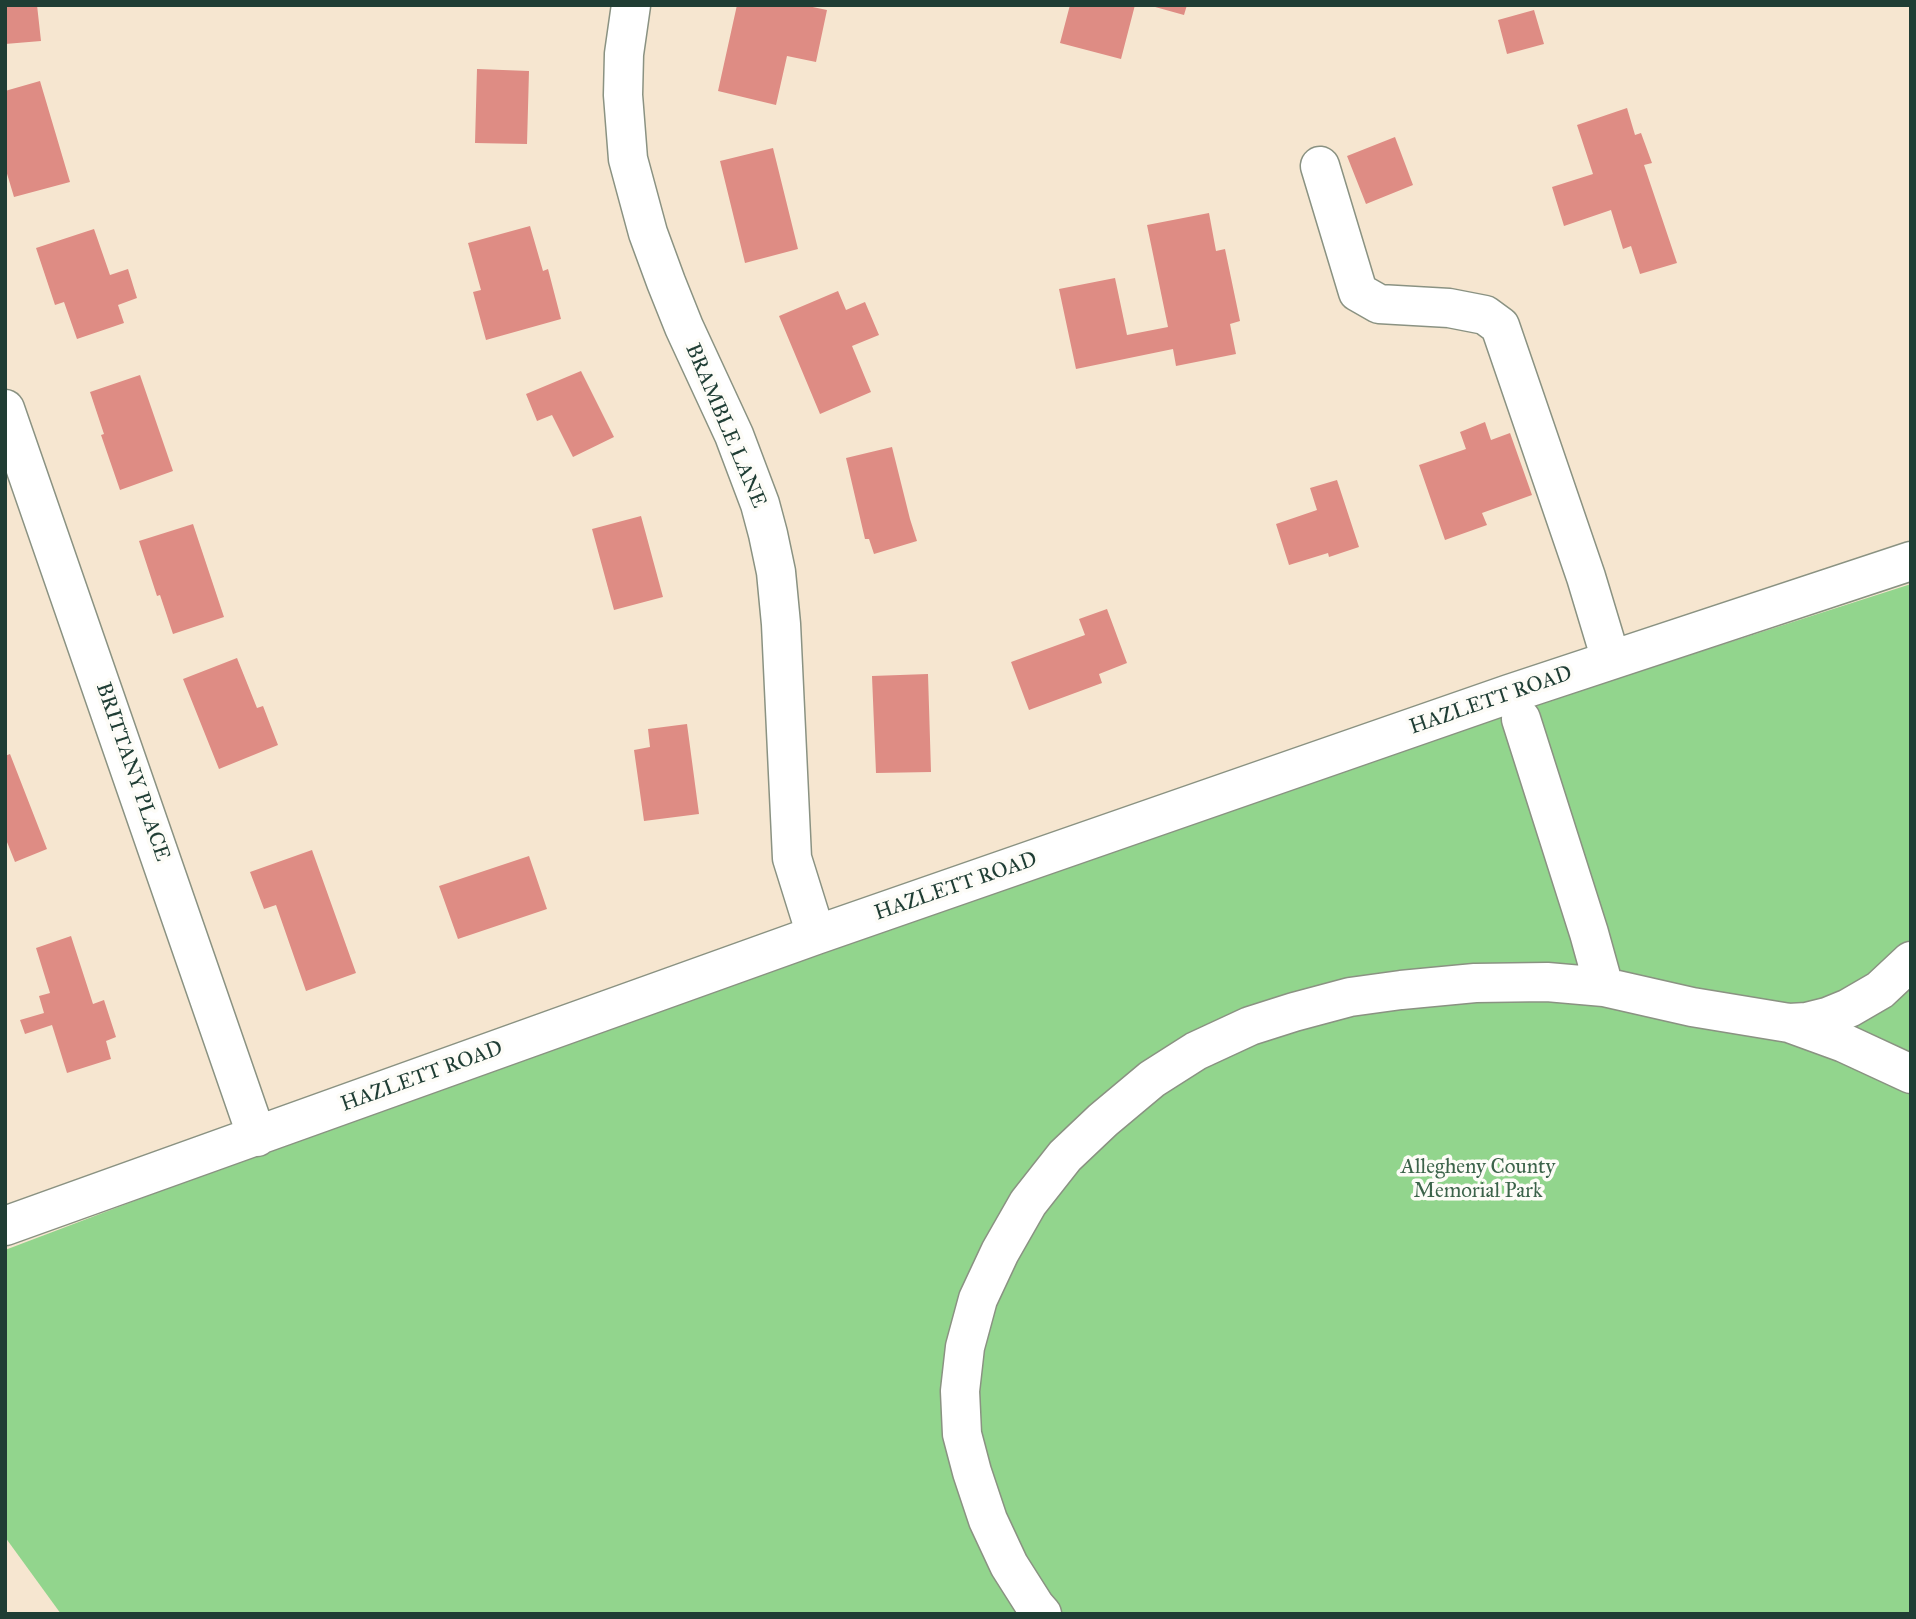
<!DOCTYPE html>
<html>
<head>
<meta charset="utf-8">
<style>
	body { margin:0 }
	#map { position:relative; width:1916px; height:1619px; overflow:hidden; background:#f6e6d0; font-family:"IM FELL Great Primer",serif }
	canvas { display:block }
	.frame { position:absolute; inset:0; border:7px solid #1f3d34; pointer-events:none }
</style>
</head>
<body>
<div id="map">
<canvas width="1916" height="1619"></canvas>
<div class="frame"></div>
</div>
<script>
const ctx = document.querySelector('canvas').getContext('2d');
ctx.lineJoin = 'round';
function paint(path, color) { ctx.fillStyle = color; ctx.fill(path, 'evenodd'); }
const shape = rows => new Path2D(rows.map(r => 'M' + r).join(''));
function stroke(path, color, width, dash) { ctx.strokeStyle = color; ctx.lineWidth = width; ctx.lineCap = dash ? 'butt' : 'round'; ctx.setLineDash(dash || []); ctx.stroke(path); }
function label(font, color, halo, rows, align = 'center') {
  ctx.font = font + ' "IM FELL Great Primer",serif'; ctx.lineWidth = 7; ctx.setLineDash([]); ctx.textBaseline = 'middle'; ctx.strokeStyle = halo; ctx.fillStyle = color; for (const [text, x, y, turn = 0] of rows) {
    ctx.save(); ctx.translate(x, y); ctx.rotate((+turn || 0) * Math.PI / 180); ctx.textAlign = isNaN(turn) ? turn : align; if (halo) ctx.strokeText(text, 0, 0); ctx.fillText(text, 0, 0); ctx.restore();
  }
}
paint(shape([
	[1911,584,1911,1614,61,1614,5,1537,5,1250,316,1132,784,962,1497,717]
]), '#92d58d');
paint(shape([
	[5,5,37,5,41,41,5,44],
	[737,5,803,5,827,10,816,62,787,56,776,105,718,91],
	[1070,5,1135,5,1121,59,1060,43],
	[1148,5,1187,5,1184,15],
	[1534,10,1544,44,1507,54,1498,20],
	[477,69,529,71,527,144,475,143],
	[40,81,70,182,14,197,5,167,5,91],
	[1627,108,1635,135,1641,133,1652,163,1644,165,1677,263,1640,274,1631,246,1623,249,1611,210,1564,226,1552,187,1593,174,1577,125],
	[1395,137,1413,185,1366,204,1347,156],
	[773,148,798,249,745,263,720,161],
	[1209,213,1216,251,1225,249,1240,321,1230,324,1236,354,1176,366,1173,349,1076,369,1059,289,1115,278,1127,335,1168,327,1147,225],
	[530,226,543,271,548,269,561,319,486,340,473,292,481,290,468,243],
	[94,229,110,275,128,269,137,298,118,305,124,323,77,339,64,302,55,305,36,248],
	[838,291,846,310,865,302,879,335,852,346,871,392,820,414,779,316],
	[581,371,614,437,573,457,552,415,537,421,526,394],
	[140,375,173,471,120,490,101,435,104,434,90,392],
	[1485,422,1491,440,1510,433,1532,495,1482,513,1487,525,1445,540,1419,465,1466,449,1460,432],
	[892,447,910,519,917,541,874,554,869,539,865,539,846,458],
	[1337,480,1359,547,1329,557,1328,553,1289,565,1276,524,1317,510,1310,488],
	[641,516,663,597,614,610,592,529],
	[193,524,224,617,173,634,160,595,157,596,139,541],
	[1107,609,1127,663,1099,674,1102,683,1029,710,1011,662,1085,635,1079,619],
	[237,658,257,708,263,706,278,745,219,769,183,679],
	[928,674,931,772,876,773,872,676],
	[687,724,699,814,644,821,634,750,650,747,648,729],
	[10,754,47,849,15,862,5,837,5,756],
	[312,850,356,973,306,991,276,905,264,909,250,872],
	[529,856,547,909,458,939,439,886],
	[71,936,93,1004,104,1000,116,1037,106,1041,111,1059,67,1073,52,1025,25,1034,20,1020,44,1013,39,996,50,993,36,948]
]), '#de8c84');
const minor = shape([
	[631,5,624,54,623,95,628,159,648,233,666,282,684,327,734,435,760,504,768,534,776,572,781,624,792,858,816,935],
	[1320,166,1358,292,1379,304,1449,308,1485,315,1500,326,1586,577,1611,660],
	[5,409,257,1137],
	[1521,719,1589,933,1604,987],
	[1789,1023,1807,1022,1827,1017,1849,1008,1880,990,1911,961],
	[5,1226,816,935,1509,694,1911,561],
	[1042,1614,1035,1606,1009,1565,988,1520,972,1472,962,1434,960,1391,965,1347,978,1299,1000,1252,1028,1203,1065,1156,1103,1120,1152,1079,1196,1051,1250,1026,1294,1012,1350,997,1401,990,1475,983,1547,982,1604,987,1692,1007,1789,1023,1844,1043,1911,1074]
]);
stroke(minor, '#8a9282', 41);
stroke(minor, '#fff', 38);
label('21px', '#1f3d34', '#fdfcf7', [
	["BRAMBLE LANE",725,426,67],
	["HAZLETT ROAD",1491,701,-19],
	["BRITTANY PLACE",132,772,71],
	["HAZLETT ROAD",956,887,-19],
	["HAZLETT ROAD",422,1077,-20]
]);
label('21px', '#3c634a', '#fdfcf7', [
	["Allegheny County",1478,1168],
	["Memorial Park",1478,1192]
]);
</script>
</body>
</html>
